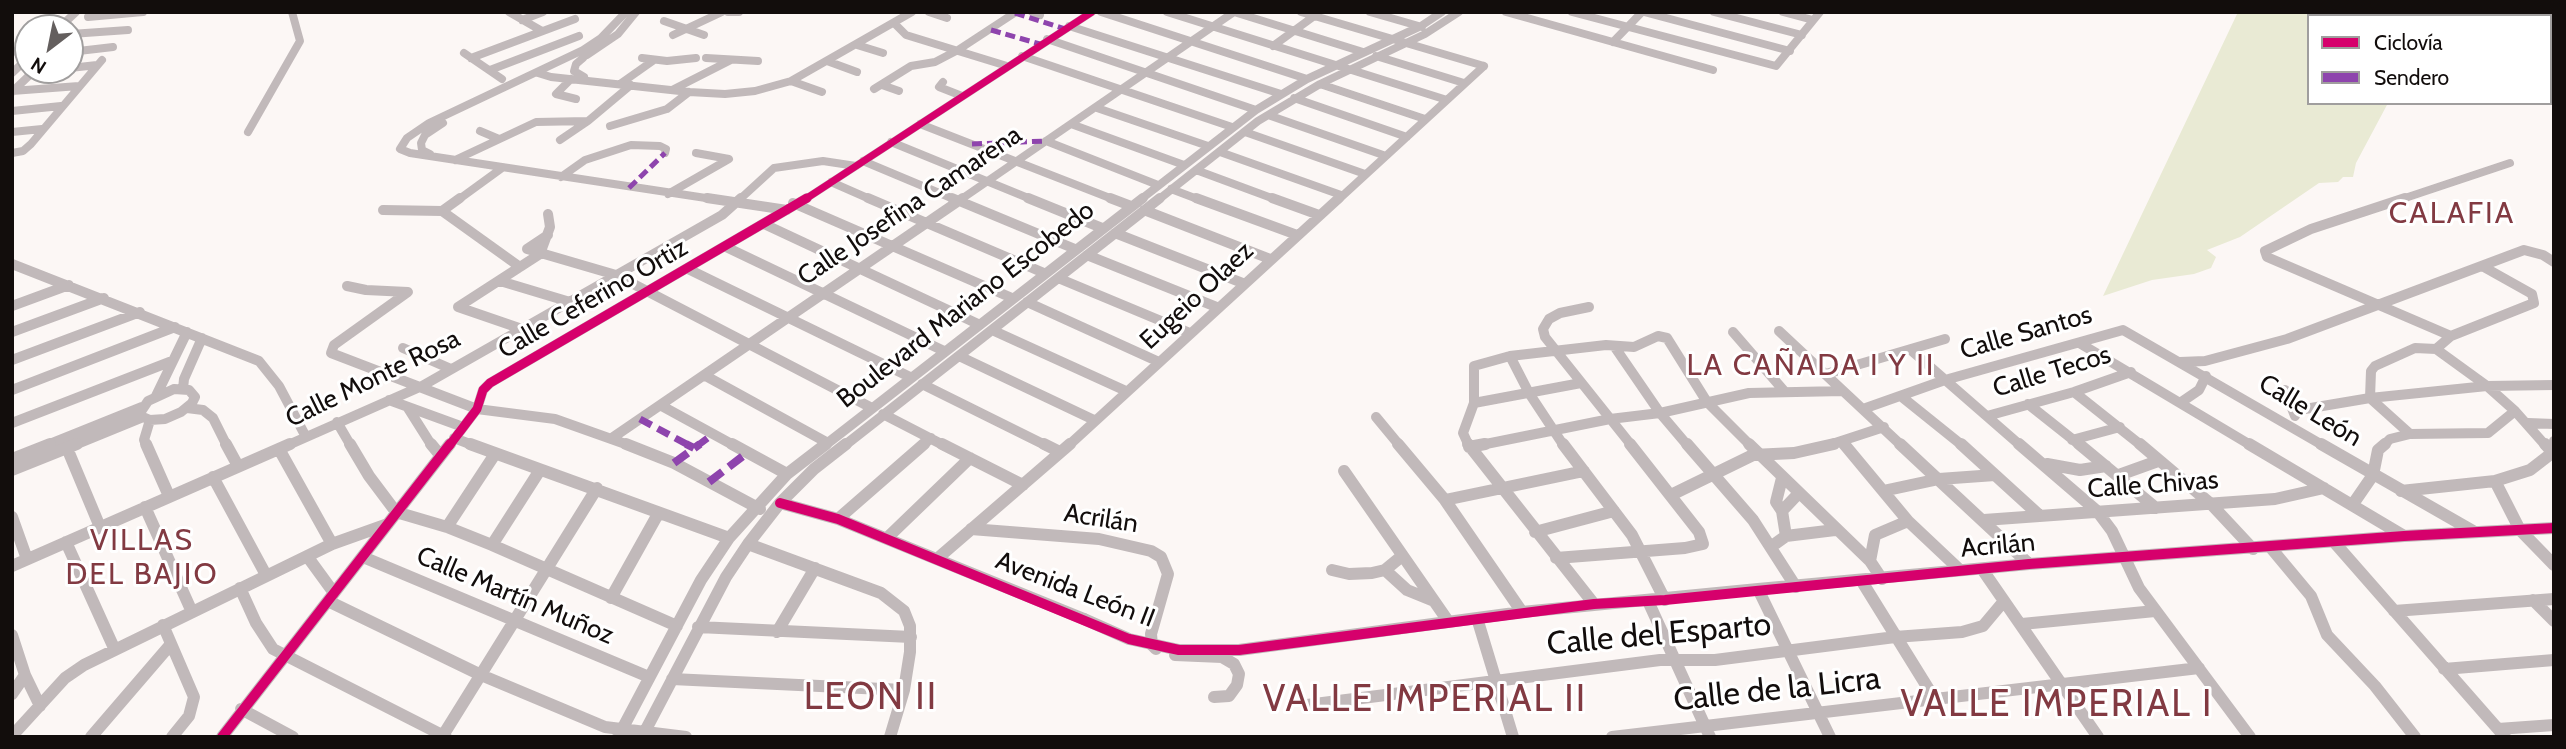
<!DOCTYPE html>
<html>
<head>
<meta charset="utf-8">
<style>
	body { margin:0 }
	#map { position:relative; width:2566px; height:749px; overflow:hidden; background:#fcf7f5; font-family:Cabin,sans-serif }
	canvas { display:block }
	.frame { position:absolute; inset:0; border:14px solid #120d0c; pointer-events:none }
	.legend { position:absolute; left:2307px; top:14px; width:245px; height:91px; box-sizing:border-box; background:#fff; border:2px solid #a09e9e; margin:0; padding:9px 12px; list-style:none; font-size:21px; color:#120d0c }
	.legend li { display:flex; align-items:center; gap:14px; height:35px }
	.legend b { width:35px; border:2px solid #a09e9e }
	.north { position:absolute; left:14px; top:14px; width:70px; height:70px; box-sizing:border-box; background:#fff; border:2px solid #a09e9e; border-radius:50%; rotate:212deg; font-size:19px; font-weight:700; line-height:28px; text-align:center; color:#120d0c }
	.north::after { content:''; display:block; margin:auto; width:24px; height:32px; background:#645f5e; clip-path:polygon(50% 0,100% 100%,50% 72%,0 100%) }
</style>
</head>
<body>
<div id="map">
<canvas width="2566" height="749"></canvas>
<div class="frame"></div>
<ul class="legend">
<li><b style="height:9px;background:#d6006c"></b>Ciclovía</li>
<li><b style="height:9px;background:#8e44ad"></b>Sendero</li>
</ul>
<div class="north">N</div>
</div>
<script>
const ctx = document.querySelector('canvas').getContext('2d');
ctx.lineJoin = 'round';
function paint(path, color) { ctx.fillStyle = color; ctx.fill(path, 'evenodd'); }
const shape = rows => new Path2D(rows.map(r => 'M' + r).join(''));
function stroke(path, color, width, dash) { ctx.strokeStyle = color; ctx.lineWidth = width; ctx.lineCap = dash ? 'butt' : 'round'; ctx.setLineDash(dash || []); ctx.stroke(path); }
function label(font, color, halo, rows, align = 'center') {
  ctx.font = font + ' Cabin,sans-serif'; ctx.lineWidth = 6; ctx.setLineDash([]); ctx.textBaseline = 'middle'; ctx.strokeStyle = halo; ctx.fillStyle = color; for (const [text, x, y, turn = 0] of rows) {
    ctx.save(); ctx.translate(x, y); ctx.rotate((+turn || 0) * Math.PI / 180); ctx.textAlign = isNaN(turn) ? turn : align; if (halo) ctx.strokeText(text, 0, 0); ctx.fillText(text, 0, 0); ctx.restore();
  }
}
paint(shape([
	[2238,12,2538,12,2534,16,2309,16,2309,103,2388,103,2356,163,2353,177,2343,177,2338,182,2319,183,2240,237,2207,250,2216,257,2211,268,2194,274,2152,280,2103,296]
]), '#e9ead4');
stroke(shape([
	[509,12,542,31],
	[626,12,601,38,583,50,429,123,407,138,400,149,410,153,719,200],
	[728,12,739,12],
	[929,12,947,18],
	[1032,12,1040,15],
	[1101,12,1307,79],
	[1167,12,1447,100],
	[1234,12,1363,52],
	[1301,12,1484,66],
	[1370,12,1422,27],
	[1506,12,1713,70],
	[1572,12,1776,66,1820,12],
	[1644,12,1790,51],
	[1714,12,1802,35],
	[1783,12,1813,20],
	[88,17,143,12],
	[522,20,543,12],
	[664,21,704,35],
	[894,23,906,35,1007,66],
	[1069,26,1281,94],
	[59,28,76,12],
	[71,34,128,30],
	[673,35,722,12],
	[1047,39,1256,110],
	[1613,42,1642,12],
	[857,45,883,53],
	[1273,46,1317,14],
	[12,52,28,48],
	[70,52,113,47],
	[464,53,502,79],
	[587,55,618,34,636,12],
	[1022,56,1232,127],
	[1376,56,1464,83],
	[471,58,575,19],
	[583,58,576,64,574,71,584,77],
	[642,58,667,61,696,58],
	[706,58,758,61],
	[827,61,857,72],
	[70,68,97,65],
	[490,70,579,36],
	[33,72,50,70],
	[12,73,28,58],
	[538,73,551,77,689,92,725,94,755,91,791,81,912,12],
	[571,79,556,94,576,99],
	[791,81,822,92],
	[943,82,939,87,962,96],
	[620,84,654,60],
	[1320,84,1425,119],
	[882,85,899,91],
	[874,89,911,66,935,62,958,50,1016,12],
	[672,90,731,60],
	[12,91,79,86],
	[12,92,35,70],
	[1294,98,1407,137],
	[1097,108,1208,146],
	[12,111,61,106],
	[1268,115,1386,156],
	[920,124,1115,200],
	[1071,124,1184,165],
	[610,126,667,109,689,92],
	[480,131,499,139],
	[12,132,42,129],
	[248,132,300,41,292,12],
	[1245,132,1365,174],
	[560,140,588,121],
	[1046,141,1158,185],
	[891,142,1033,200],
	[1220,152,1341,195],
	[12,153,23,151,31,144,102,60],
	[430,154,422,150,421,143,425,135,443,123],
	[455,160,536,122,588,121,631,85],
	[863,161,956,200],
	[1196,170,1277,200],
	[561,177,585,160,631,145,660,146,666,149,665,153],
	[831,182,872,200],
	[1171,189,1200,200],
	[668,194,729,159,696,153],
	[458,200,502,168],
	[739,200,774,168,823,161,856,166],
	[804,200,1092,12],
	[960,200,1234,12],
	[1140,200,1256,110,1307,79,1421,26,1442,12],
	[1158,200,1258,121,1320,84,1425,34,1459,12],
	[1338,200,1484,66],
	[2399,200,2510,163]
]), '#c1b9ba', 8);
stroke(shape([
	[707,198,787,210],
	[868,198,1044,273],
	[952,198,1075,249],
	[1028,198,1102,228],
	[1110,198,1131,206],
	[1196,198,1297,235],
	[1272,198,1319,215],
	[2405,198,2311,229,2265,251,2267,257,2451,336],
	[793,203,1012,298],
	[383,210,442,211,460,198],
	[1144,210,1270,259],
	[442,211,520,267],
	[764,224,978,324],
	[1115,233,1245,284],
	[548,235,527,249,616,275,870,407],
	[726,247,944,351],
	[1087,255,1219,308],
	[12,264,259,361,279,386,306,437],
	[2482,266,2532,294,2534,303,2451,336,2436,349,2487,386,2515,411,2546,446],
	[688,269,910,377],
	[1058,278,1190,333],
	[500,281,570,302],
	[347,286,366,290,408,292,334,345,331,353,477,409,555,419,631,446],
	[1027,302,1159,362],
	[12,306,69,285],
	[1589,307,1560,313,1549,319,1543,329,1545,337,1632,446],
	[522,329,458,307,540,254,550,227,548,214],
	[992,330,1126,391],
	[1779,331,1902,446],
	[12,332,104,298],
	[1733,332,1785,392],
	[2081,344,2252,446],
	[1614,346,1660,413,1688,446],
	[403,348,451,369],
	[1912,351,2021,446],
	[959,356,1094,420],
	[1510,356,1529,393,1564,446],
	[12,360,140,312],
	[2180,362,2205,361,2287,339,2524,250,2543,255,2554,262],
	[1826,374,1945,339],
	[704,375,826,442],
	[922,384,1047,446],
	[174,389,189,390,195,397,192,403,181,412,165,419,150,420,143,417,140,413,148,401,174,389],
	[183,389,184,379,202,338],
	[12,390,175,327],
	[2285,390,2295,416],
	[2074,392,2142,446],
	[156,396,187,332],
	[1902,397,1963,446],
	[389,400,463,427],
	[1474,403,1581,383],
	[2180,403,2199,390,2206,376],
	[2028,404,2081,446],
	[660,405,735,446],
	[187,408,203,410,213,418,227,446],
	[408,408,432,446],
	[1863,409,1945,380,2123,330,2324,446],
	[2293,411,2370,398,2487,386,2554,385],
	[883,414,945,446],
	[1987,416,2074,392,2131,372],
	[1376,417,1400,446],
	[337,422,351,446],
	[12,423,172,361],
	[2528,423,2554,424],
	[2410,434,2370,398,2371,371,2375,366,2415,348,2436,349],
	[454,438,475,446],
	[612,438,963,198],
	[2072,440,2120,427],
	[1842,442,1845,446],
	[45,446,142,407],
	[72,446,143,417],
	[147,446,144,440,150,420],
	[286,446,422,386,722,215,741,198],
	[449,446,477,409,483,390,490,383,807,198],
	[824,446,1143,198],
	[844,446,1160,198],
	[922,446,931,438],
	[1068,446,1339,198],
	[1469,446,1463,433,1474,403,1474,366,1510,356,1606,345,1634,347,1658,336,1667,338,1707,402,1751,446],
	[1476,446,1610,419,1660,413,1749,393,1843,391],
	[1826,446,1884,427],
	[2383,446,2390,439,2410,434,2488,433,2515,411],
	[2553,446,2554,441]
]), '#c1b9ba', 10);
stroke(shape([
	[146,444,169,496],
	[226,444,238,466],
	[350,444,369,476,396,512,447,527,492,545,677,626],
	[431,444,440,455],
	[470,444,729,538],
	[626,444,674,463,760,509],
	[732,444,787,474],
	[942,444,1023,485],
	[1044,444,1060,452],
	[1398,444,1445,500,1522,612],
	[1468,444,1594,604],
	[1563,444,1632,535,1665,600],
	[1687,444,1753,520,1796,587],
	[1749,444,1870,561,1882,579],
	[1844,444,1908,521,1960,570],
	[1900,444,2029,564],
	[1961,444,2039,515],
	[2019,444,2097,511,2112,531,2139,588,2250,737],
	[2079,444,2156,508],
	[2140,444,2211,504,2253,549],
	[2249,444,2404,536],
	[2321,444,2473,531],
	[2545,444,2554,454],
	[1469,447,1485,444],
	[67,448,100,527],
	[279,449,332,544],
	[12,459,50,444],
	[2047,464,2080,470,2106,466],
	[12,470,77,444],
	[1344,471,1448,621],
	[2119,475,2158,461],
	[213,477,266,575],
	[1782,478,1776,502,1782,511],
	[2495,481,2520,530,2554,565],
	[1883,491,1939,479,1995,475],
	[2401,491,2495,481,2530,470,2552,453,2554,444],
	[1671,495,1753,455,1794,453,1834,444],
	[1445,500,1584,471],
	[780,503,838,519,1084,619],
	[2353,504,2373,475,2378,450,2385,444],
	[145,507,192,612],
	[12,517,27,559],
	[838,519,924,444],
	[1984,520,2275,499,2324,488],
	[447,527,495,454],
	[971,529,1099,539,1151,551,1161,557,1168,574,1151,634,1152,645,1156,649],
	[1535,532,1614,511],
	[1786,536,1835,530],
	[887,538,970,458],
	[66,542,114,648],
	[2334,542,2505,737],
	[748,544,881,593,904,611,910,626,910,652,904,690,890,737],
	[492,545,540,470],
	[1772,546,1786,536,1782,511,1798,494],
	[2271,548,2311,596,2327,635,2375,686,2415,737],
	[307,556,334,593],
	[363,557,649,677],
	[938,558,1070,444],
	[1556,558,1685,548,1703,544,1699,532,1630,444],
	[1870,561,1875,535,1908,521],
	[12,566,290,444],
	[1982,569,2098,737],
	[1332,570,1349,574,1372,573,1385,570,1402,556],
	[1385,570,1407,590,1434,601],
	[1861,580,1936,701],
	[240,588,256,623,273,649,446,737],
	[1758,589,1830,737],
	[611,598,658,514],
	[2533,600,2554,621],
	[328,601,481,675,605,727,686,737],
	[1648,601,1710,737],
	[2394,611,2554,599],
	[1477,618,1513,737],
	[2022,624,2155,611],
	[163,625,194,697,189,716,172,737],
	[698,627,911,637],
	[777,632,815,568],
	[12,635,25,675,40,706],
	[1239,650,1522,612,1758,589,2029,564,2404,536,2554,528],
	[1175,655,1222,657,1234,664,1239,674,1237,685,1229,696,1214,697],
	[2444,669,2554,660],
	[672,679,904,690],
	[12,694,25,675],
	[1307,705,1660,660,1715,660,1895,637,1962,632,1983,626,2004,601],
	[241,709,293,737],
	[2498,729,2554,725],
	[12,736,65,678,84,665,332,544,388,524],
	[91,737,171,644],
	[222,737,450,444],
	[442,737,597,488],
	[618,737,701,580,729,538,787,474,826,444],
	[642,737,726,577,748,544,780,503,814,469,846,444],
	[1612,737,2199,668]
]), '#c1b9ba', 12);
stroke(shape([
	[1084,619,1129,639,1179,650,1239,650]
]), '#c1b9ba', 12);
stroke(shape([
	[1015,13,1065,29],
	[991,30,1040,44],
	[972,144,1046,141],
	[629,188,665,153]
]), '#8e44ad', 5, [10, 5]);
stroke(shape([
	[640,419,690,446],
	[697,446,713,434]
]), '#8e44ad', 7, [13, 7]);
stroke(shape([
	[686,444,694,448],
	[674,463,700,444],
	[709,482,747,453]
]), '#8e44ad', 8, [17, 8]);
stroke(shape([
	[804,200,1092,12]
]), '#d6006c', 7);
stroke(shape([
	[449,446,477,409,483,390,490,383,807,198]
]), '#d6006c', 9);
stroke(shape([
	[780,503,838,519,1129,639,1179,650,1239,650,1594,604,1665,600,2029,564,2404,536,2554,528],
	[222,737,450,444]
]), '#d6006c', 10);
label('26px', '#120d0c', '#fff', [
	["Calle Josefina Camarena",910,206,-34],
	["Eugeio Olaez",1197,296,-43],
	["Calle Ceferino Ortiz",593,299,-30],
	["Boulevard Mariano Escobedo",966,305,-38],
	["Calle Santos",2026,333,-16],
	["Calle Tecos",2052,372,-17],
	["Calle Monte Rosa",373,379,-26],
	["Calle León",2310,411,31],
	["Calle Chivas",2153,485,-4],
	["Acrilán",1101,519,9],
	["Acrilán",1998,546,-5],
	["Avenida León II",1075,590,21],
	["Calle Martín Muñoz",515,596,23]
]);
ctx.letterSpacing = '2px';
label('30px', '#823a42', '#fff', [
	["CALAFIA",2452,214],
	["LA CAÑADA I Y II",1811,366],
	["VILLAS",142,541],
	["DEL BAJIO",142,575]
]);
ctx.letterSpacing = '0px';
label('32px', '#120d0c', '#fff', [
	["Calle del Esparto",1659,635,-5],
	["Calle de la Licra",1777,690,-6]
]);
ctx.letterSpacing = '2px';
label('37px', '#823a42', '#fff', [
	["LEON II",871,698],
	["VALLE IMPERIAL II",1425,700],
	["VALLE IMPERIAL I",2057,705]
]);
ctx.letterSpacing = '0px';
</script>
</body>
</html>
